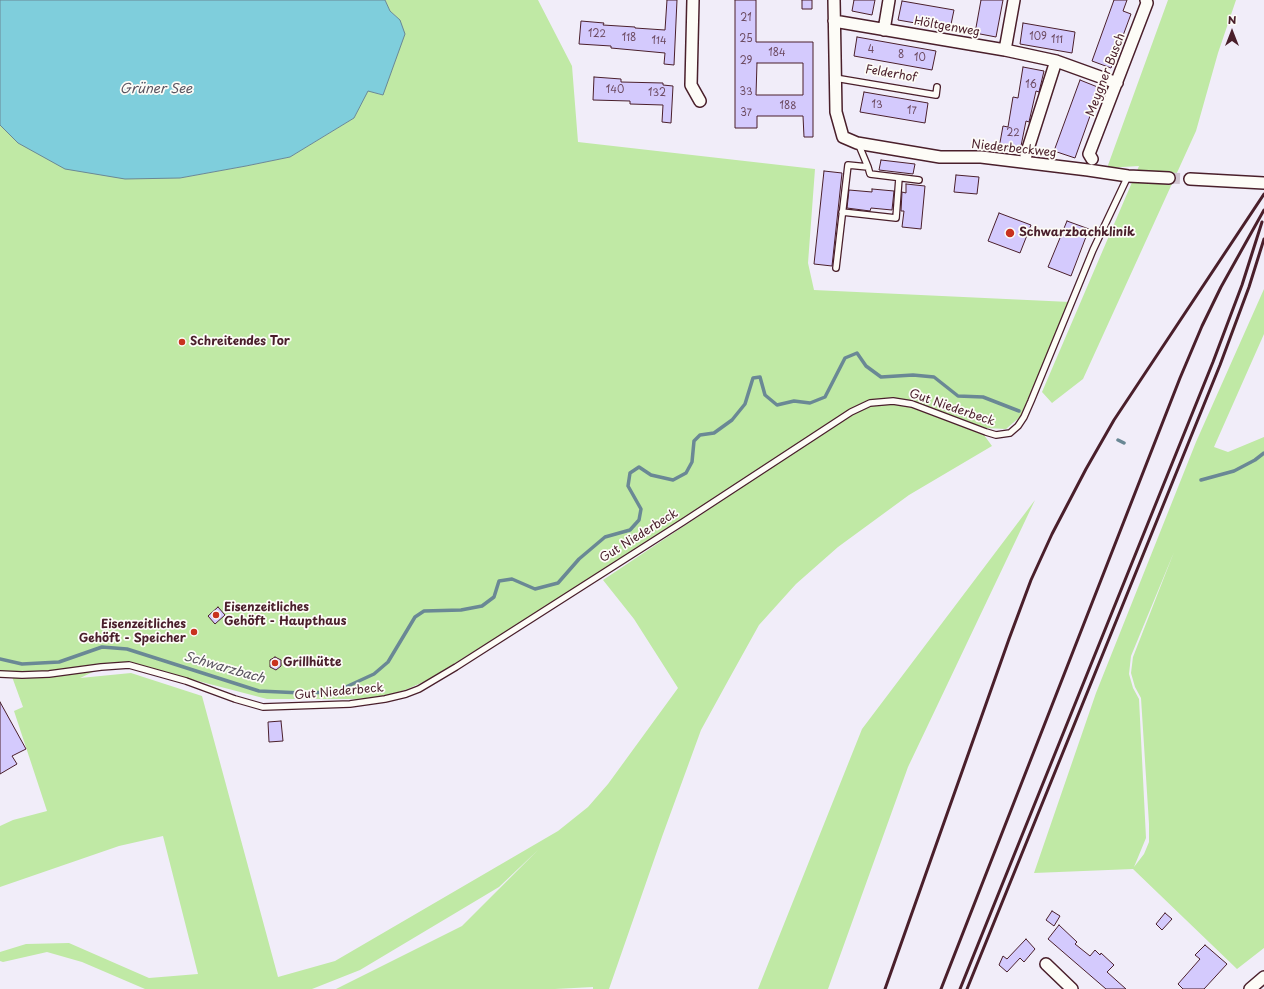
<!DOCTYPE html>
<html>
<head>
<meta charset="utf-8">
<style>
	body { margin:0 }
	#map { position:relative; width:1264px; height:989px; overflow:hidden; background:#f1edf9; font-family:"Playpen Sans",sans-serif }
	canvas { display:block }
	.north { position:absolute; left:1212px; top:12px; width:40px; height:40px; -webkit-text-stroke:3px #fdfcf7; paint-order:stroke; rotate:0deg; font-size:11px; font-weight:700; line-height:16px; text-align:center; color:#4a1f2b }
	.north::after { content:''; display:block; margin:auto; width:14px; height:18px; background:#4a1f2b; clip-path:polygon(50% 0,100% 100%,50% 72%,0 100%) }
</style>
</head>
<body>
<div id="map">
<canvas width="1264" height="989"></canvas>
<div class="north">N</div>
</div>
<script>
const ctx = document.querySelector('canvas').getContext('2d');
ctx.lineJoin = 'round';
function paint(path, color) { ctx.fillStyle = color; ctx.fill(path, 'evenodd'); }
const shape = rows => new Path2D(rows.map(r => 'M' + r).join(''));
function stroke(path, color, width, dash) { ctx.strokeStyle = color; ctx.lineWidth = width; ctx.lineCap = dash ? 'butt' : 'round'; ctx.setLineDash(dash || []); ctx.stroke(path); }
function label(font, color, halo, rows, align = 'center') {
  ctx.font = font + ' "Playpen Sans",sans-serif'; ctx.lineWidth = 3.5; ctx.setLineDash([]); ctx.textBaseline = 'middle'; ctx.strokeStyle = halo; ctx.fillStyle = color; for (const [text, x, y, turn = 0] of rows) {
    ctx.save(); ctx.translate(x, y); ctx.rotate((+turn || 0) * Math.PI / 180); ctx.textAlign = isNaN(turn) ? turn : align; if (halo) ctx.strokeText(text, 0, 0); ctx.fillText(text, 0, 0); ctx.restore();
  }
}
paint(shape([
	[385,0,538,0,572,66,578,142,815,169,808,263,814,290,1070,302,1021,416,1006,429,986,428,913,402,892,398,870,401,848,410,596,575,428,680,405,690,384,696,356,699,267,699,129,663,112,663,80,678,131,673,202,696,278,977,335,961,558,831,588,807,608,784,678,688,634,619,603,580,855,412,871,406,891,404,912,407,984,435,992,446,909,495,838,547,796,584,759,625,729,679,701,730,663,834,609,989,593,989,593,987,555,989,336,989,462,926,538,850,499,887,360,970,312,989,145,989,82,962,47,952,3,962,0,961,0,952,26,944,69,943,149,978,198,974,163,836,119,846,0,887,0,826,13,820,47,811,14,711,23,707,11,674,0,674,0,125,18,143,180,178,246,166,290,157,354,118,368,90,382,95,400,20,390,11],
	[1168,0,1236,0,1218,53,1196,131,1083,379,1052,403,1042,392,1139,166,1107,168],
	[1264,289,1264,334,1214,447,1228,452,1264,437,1264,948,1237,969,1133,869,1034,873,1096,693,1196,442],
	[1174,552,1133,657,1131,673,1135,687,1141,698,1149,824,1149,842,1144,854,1134,867,1146,838,1139,699,1133,688,1129,674,1131,656],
	[1035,500,908,767,828,989,758,989,862,729]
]), '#c0e9a5');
const water = shape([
	[0,0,385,0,390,11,400,20,405,34,383,95,368,91,354,118,290,157,246,166,180,178,125,179,65,169,18,143,0,125,0,0]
]);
paint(water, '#7fcedc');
stroke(water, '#6a8895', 1);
stroke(shape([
	[1118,440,1124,443],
	[1201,480,1234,471,1255,460,1264,453],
	[0,659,22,664,59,662,102,647,127,649,259,691,302,693,335,692,374,674,388,662,415,617,424,611,461,610,482,606,494,597,499,581,512,579,535,589,558,583,579,559,605,537,630,530,639,520,641,509,628,486,630,473,639,467,651,475,673,480,686,473,692,462,694,441,700,435,714,433,732,420,745,404,753,378,760,377,765,395,777,405,794,401,810,403,825,397,845,358,857,353,866,366,881,377,913,375,934,377,958,396,983,397,1019,411]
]), '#6a8895', 3.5);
const building = shape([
	[667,0,677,0,674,65,664,64,665,53,611,48,611,46,579,44,581,21,604,23,603,25,635,27,635,28,665,30,667,0],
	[735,0,756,0,756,42,813,42,813,137,804,137,803,116,757,116,757,128,735,128,735,0],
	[757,63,803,63,803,95,756,95,757,63],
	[802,0,812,0,812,9,802,9,802,0],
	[854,0,875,0,872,15,852,11,854,0],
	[981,0,1003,0,996,37,975,33,981,0],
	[1114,0,1127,0,1123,11,1131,14,1111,68,1092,61,1114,0],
	[902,1,954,10,950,29,898,20,902,1],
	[1023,23,1075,32,1072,53,1020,44,1023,23],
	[857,37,936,51,932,70,854,56,857,37],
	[1023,67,1044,71,1039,92,1036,91,1029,122,1026,121,1020,151,999,148,1003,126,1008,127,1013,97,1018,98,1023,67],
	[594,77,621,79,621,82,663,83,663,85,673,86,671,123,662,122,663,105,630,104,630,101,593,100,594,77],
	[1080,80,1100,88,1075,158,1054,151,1080,80],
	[864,92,928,103,925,123,860,112,864,92],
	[881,160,915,164,913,174,879,170,881,160],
	[824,171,842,173,832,266,814,264,824,171],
	[956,175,979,177,977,194,954,192,956,175],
	[906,184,925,186,921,229,902,227,904,211,901,211,902,192,906,193,906,184],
	[872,189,894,191,892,210,871,208,870,211,847,208,849,190,872,192,872,189],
	[999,213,1031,225,1020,253,988,241,999,213],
	[1067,221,1089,229,1071,276,1048,267,1067,221],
	[218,607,225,615,215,624,208,616,218,607],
	[275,657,281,660,281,666,276,670,270,667,270,660,275,657],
	[0,702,26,749,12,756,17,764,0,774,0,702],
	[281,721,283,741,269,742,268,722,281,721],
	[1052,911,1060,916,1054,926,1046,920,1052,911],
	[1165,913,1172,919,1162,930,1156,924,1165,913],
	[1059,925,1077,942,1075,944,1090,956,1095,950,1100,955,1101,953,1114,965,1107,972,1126,989,1106,989,1048,939,1059,925],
	[1026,939,1035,949,1024,962,1020,958,1007,972,999,965,1003,956,1007,959,1026,939],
	[1205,945,1227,964,1204,989,1183,989,1178,984,1200,959,1195,955,1205,945]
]);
paint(building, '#d4cafd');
stroke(building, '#4a1f2b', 1);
stroke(shape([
	[1169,178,1190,179]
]), '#d0c4d0', 11, [11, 5.5]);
const lane = shape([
	[835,78,936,95,937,87],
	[858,143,868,167],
	[842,212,896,218,899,178],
	[836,268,848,165,868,167,870,174,919,180],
	[0,674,22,675,49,674,101,667,129,665,186,681,235,699,263,707,350,704,385,699,406,694,419,689,456,667,683,522,851,412,870,403,893,401,912,404,986,432,996,435,1010,433,1018,426,1024,417,1031,401,1093,250,1128,176]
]);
const street = shape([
	[693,0,691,85,700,101],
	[834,0,836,112,843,137,857,143,940,157,981,157,1088,170,1128,176,1169,178],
	[834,21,1005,50,1056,61,1117,83],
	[884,30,889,0],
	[1005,50,1014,0],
	[1026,155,1056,61],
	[1092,159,1089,154,1147,3,1146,0],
	[1190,179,1264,183],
	[1046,964,1072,989],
	[1250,989,1264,977]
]);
stroke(lane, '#4a1f2b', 8);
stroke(street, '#4a1f2b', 14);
stroke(lane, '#fdfcf7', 5.5);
stroke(street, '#fdfcf7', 11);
stroke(shape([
	[885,989,1009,639,1031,580,1052,534,1086,469,1114,420,1264,194],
	[941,989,1180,378,1202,326,1221,287,1264,210],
	[960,989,1213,362,1242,285,1262,222],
	[967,989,1220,365,1249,287,1264,239]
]), '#4a1f2b', 3);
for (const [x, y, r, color] of [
	[1010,233,5,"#c8321e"],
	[182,342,4,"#c8321e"],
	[216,615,4,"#c8321e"],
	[194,632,4,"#c8321e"],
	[275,663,4,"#c8321e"]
]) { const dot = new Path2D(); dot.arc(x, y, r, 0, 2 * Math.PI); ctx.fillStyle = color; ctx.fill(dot); stroke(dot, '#fdfcf7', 1.5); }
label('10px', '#6c4a60', null, [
	["21",746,18],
	["122",597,34],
	["109",1038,37],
	["118",629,38],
	["25",746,39],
	["111",1057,40],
	["114",659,41],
	["4",871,50],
	["184",777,53],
	["8",901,55],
	["10",920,58],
	["29",746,61],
	["16",1031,85],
	["140",615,90],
	["33",746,92],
	["132",657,93],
	["13",877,105],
	["188",788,106],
	["17",912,111],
	["37",746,113],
	["22",1013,133]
]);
label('12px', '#4a1f2b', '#fdfcf7', [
	["Höltgenweg",947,27,10],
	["Felderhof",891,74,10],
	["Meygner Busch",1106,75,-69],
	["Niederbeckweg",1014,149,6],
	["Gut Niederbeck",952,408,19],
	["Gut Niederbeck",639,536,-32],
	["Gut Niederbeck",339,692,-5]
]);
label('bold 12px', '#4a1f2b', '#fdfcf7', [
	["Schwarzbachklinik",1019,233],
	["Schreitendes Tor",190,342],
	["Eisenzeitliches",224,608],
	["Gehöft - Haupthaus",224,622],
	["Eisenzeitliches",186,625,"right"],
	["Gehöft - Speicher",186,639,"right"],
	["Grillhütte",283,663]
], 'left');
label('italic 13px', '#5a5460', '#fdfcf7', [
	["Grüner See",156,89],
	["Schwarzbach",224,668,16]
]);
</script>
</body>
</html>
